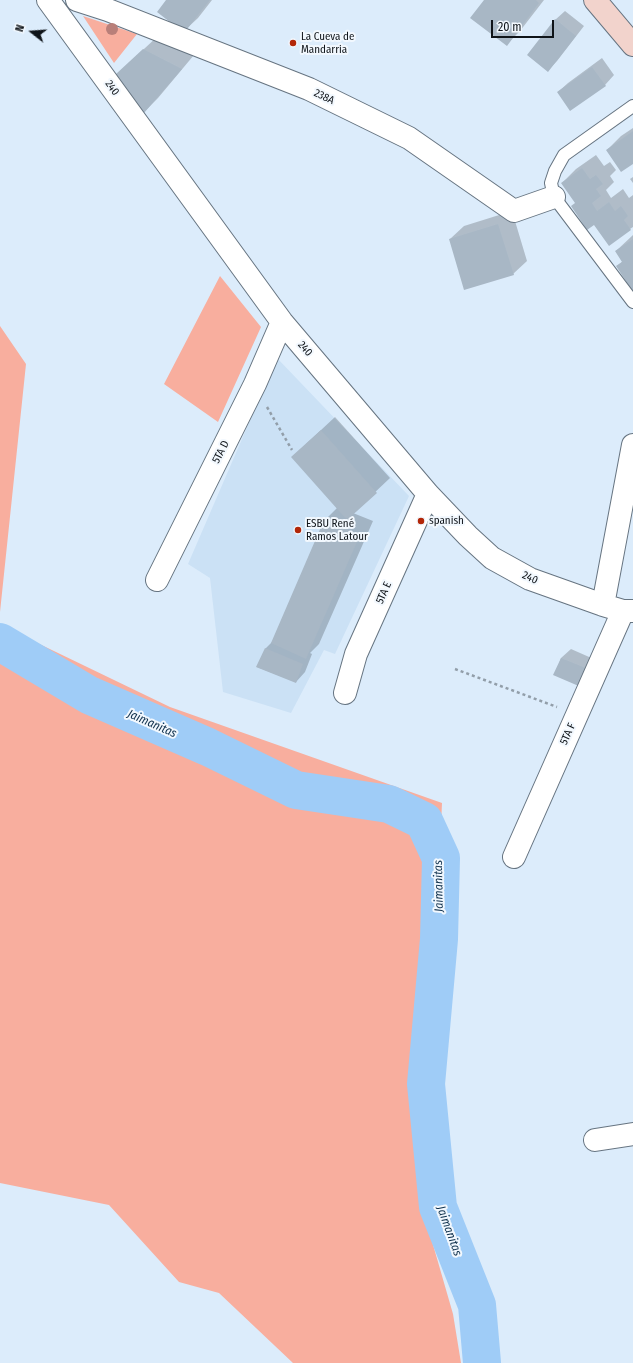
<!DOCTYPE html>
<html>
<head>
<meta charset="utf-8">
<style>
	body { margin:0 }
	#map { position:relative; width:633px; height:1363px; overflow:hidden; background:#dcecfb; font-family:"Fira Sans Condensed",sans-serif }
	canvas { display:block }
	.north { position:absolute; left:12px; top:12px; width:40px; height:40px; -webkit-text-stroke:3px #f2f8fe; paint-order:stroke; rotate:287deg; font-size:11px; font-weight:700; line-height:16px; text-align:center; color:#0f1419 }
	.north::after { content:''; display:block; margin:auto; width:14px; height:18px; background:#0f1419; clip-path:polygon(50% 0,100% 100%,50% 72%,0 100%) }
	.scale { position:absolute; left:491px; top:20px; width:63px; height:18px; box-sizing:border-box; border:2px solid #0f1419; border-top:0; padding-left:5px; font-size:12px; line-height:14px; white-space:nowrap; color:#0f1419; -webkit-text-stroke:3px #f2f8fe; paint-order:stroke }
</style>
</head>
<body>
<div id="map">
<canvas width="633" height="1363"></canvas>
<div class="north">N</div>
<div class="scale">20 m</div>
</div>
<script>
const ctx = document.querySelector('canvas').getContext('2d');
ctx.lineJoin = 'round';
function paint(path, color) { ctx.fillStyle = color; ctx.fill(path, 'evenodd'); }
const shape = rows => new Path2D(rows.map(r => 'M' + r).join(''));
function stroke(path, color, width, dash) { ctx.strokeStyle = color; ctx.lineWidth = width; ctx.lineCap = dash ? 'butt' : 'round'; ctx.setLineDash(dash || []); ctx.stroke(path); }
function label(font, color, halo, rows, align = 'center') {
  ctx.font = font + ' "Fira Sans Condensed",sans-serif'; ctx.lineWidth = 4; ctx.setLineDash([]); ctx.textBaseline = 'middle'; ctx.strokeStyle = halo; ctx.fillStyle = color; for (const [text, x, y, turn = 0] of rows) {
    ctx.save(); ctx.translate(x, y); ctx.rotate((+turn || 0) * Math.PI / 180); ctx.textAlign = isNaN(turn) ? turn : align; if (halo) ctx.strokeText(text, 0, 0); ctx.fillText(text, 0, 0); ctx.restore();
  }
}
paint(shape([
	[277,358,409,496,335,654,324,650,291,713,223,692,210,578,188,564]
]), '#cbe1f5');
paint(shape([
	[83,16,137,34,114,63],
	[220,276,261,327,218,422,164,384],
	[0,326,26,364,0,612],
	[0,625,170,707,442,803,437,918,414,1082,421,1203,453,1314,461,1363,293,1363,219,1293,179,1282,109,1205,0,1183]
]), '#f8ae9e');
paint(shape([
	[168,0,212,0,198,18,184,31],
	[485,0,544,0,520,31,506,45],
	[565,11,584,26,557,61,548,70,555,20],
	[158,36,194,55,158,98,144,112,131,61],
	[602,58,614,75,605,85,558,92,568,83],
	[633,128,633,162,607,150,621,136],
	[596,155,604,166,610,162,616,170,610,176,614,182,606,190,611,198,623,189,629,198,633,195,633,227,630,229,594,223,576,203,562,183,576,169],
	[633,177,633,183,630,179],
	[512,211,527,261,513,274,450,239,464,226],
	[633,235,633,291,617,266,623,261,616,251],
	[335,417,390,478,353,513,373,521,319,644,310,653,312,654,305,672,296,682,257,667,266,648,273,641,325,520,337,508,306,444],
	[571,649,596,660,580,685,555,675,561,658]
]), '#0003');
stroke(shape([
	[0,642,89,695,208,747,296,790,389,804,424,821,441,858,439,939,426,1084,438,1207,477,1305,482,1363]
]), '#9fccf7', 38);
paint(shape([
	[166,0,210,0,184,33,157,12],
	[484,0,536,0,539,3,507,46,470,18],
	[555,19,576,36,548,72,527,55],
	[143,49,182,69,144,113,116,74],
	[592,67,606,86,570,111,557,92],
	[633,131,633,164,621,172,606,150],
	[582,168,590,179,596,175,603,184,596,189,601,196,592,203,597,211,609,202,615,211,621,206,628,216,624,220,631,230,609,246,594,225,587,230,571,206,575,203,561,183],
	[498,224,514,275,464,290,449,239],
	[633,239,633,292,616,266,622,262,615,251],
	[321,430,377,493,347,520,291,457],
	[324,520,360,535,306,659,271,643],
	[265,648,303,664,296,683,256,667],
	[561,658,588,669,581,687,553,675]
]), '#a8b7c5');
const lane = shape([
	[633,106,564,155,555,171,551,183,554,197,633,302]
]);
const street = shape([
	[48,0,282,322,428,494,468,536,492,558,530,579,603,605,623,611,633,611],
	[77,0,108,10,309,89,409,138,514,211,554,197],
	[157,580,255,384,282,322],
	[603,605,633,445],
	[345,693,356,654,428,494],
	[514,857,623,611],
	[595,1140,633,1134]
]);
const secondary = shape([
	[595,0,633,45]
]);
stroke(lane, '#667481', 14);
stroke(street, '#667481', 24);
stroke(secondary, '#667481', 24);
stroke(shape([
	[267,407,292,450],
	[455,669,557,707]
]), '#929ea9', 2.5, [3, 3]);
stroke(lane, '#fff', 12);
stroke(street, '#fff', 22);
stroke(secondary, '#f2d3cc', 22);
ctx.fillStyle = '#b97f79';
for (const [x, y] of [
	[112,29]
]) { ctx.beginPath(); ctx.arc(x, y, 6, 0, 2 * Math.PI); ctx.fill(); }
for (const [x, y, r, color] of [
	[293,43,4,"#b22608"],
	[421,521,4,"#b22608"],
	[298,530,4,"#b22608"]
]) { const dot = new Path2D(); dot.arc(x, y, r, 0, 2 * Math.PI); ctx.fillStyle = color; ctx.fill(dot); stroke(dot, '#f2f8fe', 1.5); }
label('11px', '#0f1419', '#f2f8fe', [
	["La Cueva de",301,37],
	["Mandarria",301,50],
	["spanish",429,521],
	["ESBU René",306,524],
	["Ramos Latour",306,537]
], 'left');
label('11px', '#0f1419', '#f2f8fe', [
	["240",112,88,54],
	["238A",324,97,26],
	["240",305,349,49],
	["5TA D",221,452,-63],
	["240",530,578,24],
	["5TA E",384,593,-66],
	["5TA F",568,734,-66]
]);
label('italic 12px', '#10314d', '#f2f8fe', [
	["Jaimanitas",152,724,24],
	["Jaimanitas",439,886,-91],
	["Jaimanitas",449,1231,70]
]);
</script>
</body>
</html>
